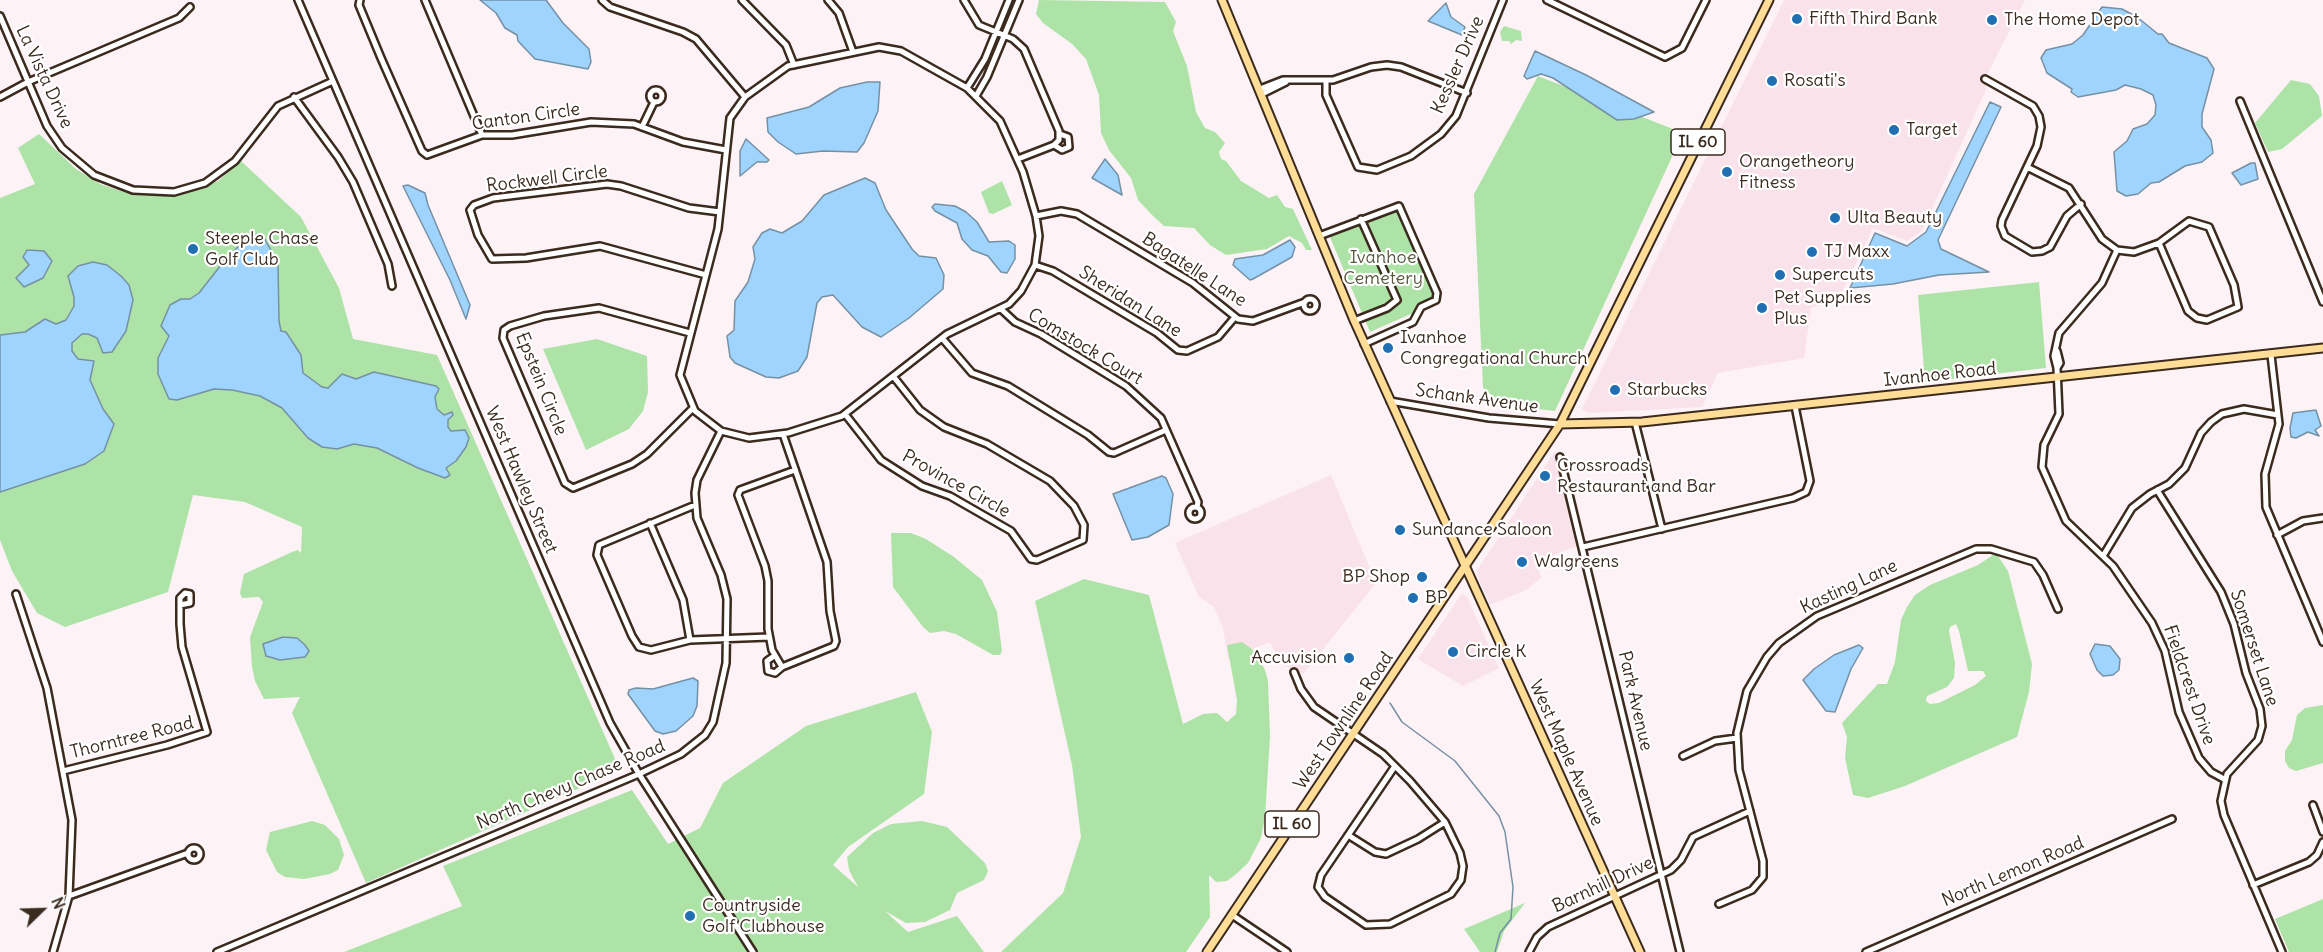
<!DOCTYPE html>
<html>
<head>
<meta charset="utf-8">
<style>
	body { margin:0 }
	#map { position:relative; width:2323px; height:952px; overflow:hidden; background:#fdf2f6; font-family:Delius,sans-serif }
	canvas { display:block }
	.north { position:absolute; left:12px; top:880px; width:60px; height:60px; -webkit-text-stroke:4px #fff; paint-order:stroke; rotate:67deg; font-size:16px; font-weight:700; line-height:24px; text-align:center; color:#3b2a1e }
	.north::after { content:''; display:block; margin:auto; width:21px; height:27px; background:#3b2a1e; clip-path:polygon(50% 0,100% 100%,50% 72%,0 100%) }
</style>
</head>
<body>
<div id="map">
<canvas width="2323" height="952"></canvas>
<div class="north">N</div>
</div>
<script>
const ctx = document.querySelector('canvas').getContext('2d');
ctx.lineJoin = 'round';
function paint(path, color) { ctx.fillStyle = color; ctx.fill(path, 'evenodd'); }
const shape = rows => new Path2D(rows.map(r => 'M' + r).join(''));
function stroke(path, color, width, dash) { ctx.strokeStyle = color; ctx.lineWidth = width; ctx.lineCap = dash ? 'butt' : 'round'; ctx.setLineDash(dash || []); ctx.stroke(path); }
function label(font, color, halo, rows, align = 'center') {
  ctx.font = font + ' Delius,sans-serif'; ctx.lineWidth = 4.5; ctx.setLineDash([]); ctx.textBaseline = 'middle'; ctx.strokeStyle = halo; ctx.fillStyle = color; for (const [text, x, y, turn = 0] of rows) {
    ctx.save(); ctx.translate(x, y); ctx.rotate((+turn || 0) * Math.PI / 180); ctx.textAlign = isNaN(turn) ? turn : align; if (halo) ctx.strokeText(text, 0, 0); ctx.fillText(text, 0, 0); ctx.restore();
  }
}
paint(shape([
	[1784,0,2025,0,1985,79,1986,90,1922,231,1907,241,1873,228,1839,299,1811,308,1804,358,1718,373,1702,407,1589,413,1582,409],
	[1555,451,1578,545,1537,563,1541,578,1526,590,1490,605,1476,572],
	[1331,475,1376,583,1303,674,1281,664,1270,642,1228,659,1223,628,1214,607,1199,597,1175,543],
	[1462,593,1467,597,1499,668,1463,686,1418,659]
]), '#fae2eb');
paint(shape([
	[1039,0,1165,2,1176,22,1173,31,1187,66,1196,112,1205,128,1215,132,1225,143,1219,152,1221,159,1226,161,1241,181,1269,198,1277,195,1285,207,1293,209,1312,250,1306,250,1302,243,1289,236,1267,249,1226,255,1210,245,1194,228,1164,226,1152,215,1138,200,1131,178,1109,150,1101,133,1099,95,1086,59,1072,44,1043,23,1036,14],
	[1504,26,1521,31,1522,41,1516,40,1511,44,1509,41,1502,41,1500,32],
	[1538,76,1683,133,1555,411,1504,405,1483,388,1474,194],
	[2291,80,2310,84,2319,96,2322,116,2282,149,2268,152,2255,123],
	[39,134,76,169,100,184,127,193,161,195,190,192,218,181,241,161,301,217,339,288,353,339,437,355,616,761,609,775,366,883,292,713,300,697,264,699,255,681,252,667,250,637,263,602,259,597,242,598,240,593,244,574,292,552,298,550,301,553,302,527,245,502,193,495,168,592,65,627,37,613,12,571,0,540,0,198,35,184,18,148],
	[1002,181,1012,205,993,214,989,213,981,192],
	[1398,208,1438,302,1370,332,1329,235],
	[2039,282,2046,368,1925,382,1918,295],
	[597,339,647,356,648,392,643,411,629,429,586,450,543,349],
	[891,533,911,533,926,539,954,557,982,580,997,612,1002,651,1000,655,993,655,956,634,944,631,930,633,923,627,893,587],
	[1996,553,2008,571,2032,664,2029,692,2017,737,1905,786,1868,798,1853,795,1845,758,1847,737,1842,723,1878,684,1887,684,1895,662,1901,620,1907,607,1915,595,1930,585,1978,565],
	[1956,624,1959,631,1968,671,1983,671,1986,676,1975,685,1939,703,1930,704,1926,701,1927,696,1947,687,1954,678,1955,663,1949,631,1950,627],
	[1084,579,1149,595,1183,724,1203,714,1217,713,1227,722,1236,714,1237,700,1227,645,1242,642,1256,652,1265,670,1268,681,1270,736,1265,817,1261,838,1248,863,1235,875,1227,881,1216,882,1209,875,1210,917,1186,952,1001,952,1063,893,1081,837,1072,765,1035,601],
	[916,692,932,732,924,794,848,847,833,865,858,887,849,870,847,857,873,833,891,824,922,821,947,827,985,863,988,871,984,880,957,893,950,910,925,922,906,923,885,911,908,932,957,916,984,952,344,952,462,906,443,866,632,790,668,844,700,828,723,783,806,726],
	[2323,705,2323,763,2296,771,2289,768,2285,761,2285,751,2292,740,2297,715,2305,708],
	[312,821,325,825,339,839,344,855,338,870,330,874,304,879,285,877,277,872,266,850,270,832],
	[2323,899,2323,952,2289,952,2275,919],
	[1525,903,1504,931,1497,952,1480,952,1464,929]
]), '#ade3a7');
const water = shape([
	[480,0,546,0,563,23,589,49,591,62,588,69,535,59,518,41,517,35,505,28,496,13,480,0],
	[1446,3,1451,17,1465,27,1462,35,1428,21,1446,3],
	[2102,7,2122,9,2137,17,2158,34,2162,34,2169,43,2207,58,2214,69,2202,114,2202,127,2211,140,2213,153,2202,162,2185,166,2159,182,2151,183,2138,194,2126,196,2117,191,2114,152,2127,141,2133,129,2147,124,2155,115,2156,105,2153,95,2141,89,2125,85,2116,90,2078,97,2071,92,2072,89,2047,73,2041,58,2046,50,2072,44,2083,35,2102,7],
	[1535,51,1586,75,1654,112,1634,119,1617,120,1553,78,1541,74,1527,79,1524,76,1535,51],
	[867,82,880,82,878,111,864,143,857,152,823,151,796,154,778,142,768,132,767,118,809,107,840,88,867,82],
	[1990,102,2001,107,1938,240,1941,249,1989,272,1939,275,1893,284,1850,288,1875,233,1907,246,1926,232,1990,102],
	[746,139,769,160,767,162,757,162,740,176,740,151,746,139],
	[1105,159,1118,175,1122,195,1092,178,1105,159],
	[2251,163,2255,163,2258,179,2241,185,2232,173,2251,163],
	[865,178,875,183,886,210,912,249,919,256,936,258,944,275,943,289,909,318,881,337,862,327,833,295,822,297,817,303,807,357,798,371,779,378,766,377,735,363,730,357,727,336,734,330,735,301,748,282,755,259,753,247,762,233,770,229,782,233,802,221,824,195,865,178],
	[408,185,425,193,428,205,470,305,466,319,450,280,403,186,408,185],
	[935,204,955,206,966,212,977,222,989,242,1009,241,1015,245,1015,259,1007,273,1001,272,988,256,972,250,962,239,957,223,935,211,932,207,935,204],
	[257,234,263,236,278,263,279,321,281,331,286,332,301,355,303,373,322,387,328,388,342,374,356,379,374,372,436,386,439,389,435,397,437,409,444,415,452,412,453,415,448,420,448,427,451,431,465,430,469,438,466,447,456,461,446,468,450,475,445,478,418,468,377,448,354,444,337,449,322,447,308,438,282,408,260,396,232,390,214,389,177,400,169,399,158,374,158,358,169,336,161,326,170,305,181,299,190,299,199,293,228,256,247,239,257,234],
	[1290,240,1295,247,1292,257,1253,279,1250,280,1233,265,1235,259,1263,255,1290,240],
	[27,250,44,251,52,261,43,278,24,287,16,278,29,265,23,257,27,250],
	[93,262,107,265,121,276,129,285,133,300,126,331,112,352,103,353,97,338,88,334,82,334,72,343,72,351,78,359,94,361,90,380,103,409,114,424,104,451,85,464,0,492,0,335,25,332,45,319,56,324,66,320,74,306,74,297,68,276,78,266,93,262],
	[2316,410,2321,426,2315,430,2319,436,2308,432,2296,438,2291,437,2290,428,2293,413,2316,410],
	[1162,476,1166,478,1173,494,1169,525,1148,537,1132,540,1113,494,1162,476],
	[283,637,297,638,305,645,309,651,305,657,280,660,266,656,263,644,283,637],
	[2095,644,2110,646,2120,659,2119,670,2113,675,2103,676,2097,670,2090,654,2095,644],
	[1859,645,1863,648,1851,669,1835,712,1826,711,1803,680,1814,669,1834,655,1859,645],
	[693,678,698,681,697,706,693,716,676,731,663,734,655,731,628,694,629,690,636,688,653,689,693,678]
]);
paint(water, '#9ed4fd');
stroke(water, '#7690a4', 1.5);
stroke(shape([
	[1390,703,1402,722,1455,761,1499,816,1505,832,1513,887,1511,919,1500,933,1495,952]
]), '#7690a4', 1.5);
const minor = shape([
	[298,0,610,723,639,774,753,952],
	[360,0,359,5,381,58,422,151,427,155,482,135,512,135,591,122,634,124,683,142,726,150],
	[425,0,482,135],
	[602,0,610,7,683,32,696,39,745,97],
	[742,0,786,45,794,65],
	[828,0,839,13,853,52],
	[964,0,979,25,1013,39,1024,49,1059,131,1059,140,1054,145,1018,159],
	[1547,0,1665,57,1682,48,1706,0],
	[0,16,47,126,62,148,94,175,133,190,174,192,205,183,235,161,278,106,333,81],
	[879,47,901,51,967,88,1000,121,1023,172,1036,216,1039,236,1035,265,1021,291,1009,304,947,334,842,416,788,433,749,438,721,431,695,411,680,375,718,229,730,118,745,97,788,66,879,47],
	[1985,79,2033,106,2039,116,2041,127,2037,146,2002,220,2001,226,2005,236,2032,252,2042,251,2050,247,2067,216,2081,204],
	[1326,80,1326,95,1358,167,1377,170,1411,156,1441,134,1456,116,1503,0],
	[967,88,985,59,1009,0],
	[1260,89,1283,80,1333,80,1371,67,1387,65,1401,67,1467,93],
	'650 96a6 6 0 1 1 12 0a6 6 0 1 1-12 0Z',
	[1262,94,1286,82],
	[976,96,987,77,1019,0],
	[0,97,28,82,179,18,190,7],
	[294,97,338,157,353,182,388,264,392,286],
	[2240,101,2323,302],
	[642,127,654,102],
	[1054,145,1062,150,1069,147,1068,137,1060,134],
	[2027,167,2069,188,2102,239,2117,250,2134,252,2159,243,2189,221,2209,227,2234,285,2238,307,2207,320,2197,318,2188,311,2159,243],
	[1036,216,1061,211,1077,214,1193,283,1238,319,1253,321,1305,302],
	[1319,236,1399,206,1437,293,1436,300,1421,307,1413,322,1364,344],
	[2117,250,2102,283,2059,333,2054,356,2057,368,2059,414,2044,445,2042,467,2066,521,2113,566,2152,623,2165,651,2179,712,2199,758,2211,772,2224,779],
	[1035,265,1053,271,1157,333,1178,350,1187,351,1218,337,1235,317],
	[706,275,600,246,526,258,492,259,478,235,470,210,474,205,493,198,607,184,621,186,689,208,720,212],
	'1304 305a6 6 0 1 1 12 0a6 6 0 1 1-12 0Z',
	[1001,309,1015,322,1041,334,1126,386,1161,418,1198,502,1197,507],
	[1354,321,1387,308,1397,300,1361,219],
	[690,333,599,308,544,316,510,326,504,330,503,338,565,483,573,488,632,464,647,454,693,408],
	[942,338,972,373,1008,386,1088,435,1109,452,1114,453,1166,430],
	[2057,351,2060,363,2057,368],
	[2271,355,2279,424,2265,474,2266,507,2323,642],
	[1390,401,1489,418,1560,424],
	[845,414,881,460,922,486,950,496,1011,531,1031,559,1037,560,1083,540,1084,525,1074,506,1050,481,987,444,944,427,920,410,893,376],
	[1635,422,1662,529],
	[783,434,827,562,830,611,836,641,834,646,782,667,772,650,768,629,768,581,765,566,738,495,740,490,795,470],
	[1560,457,1680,952],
	[2157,490,2221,592,2234,624,2246,673,2260,709,2262,726,2258,740,2227,774,2221,801,2224,815,2282,952],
	[695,505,599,545,597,555,632,636,639,647,651,650,690,640,769,637],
	'1189 513a6 6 0 1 1 12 0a6 6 0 1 1-12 0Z',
	[650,523,683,600,690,640],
	[2277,535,2303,521,2323,518],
	[1583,547,1793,498,1806,492,1810,481,1795,406],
	[2103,556,2132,508,2150,494,2169,484,2185,468,2201,433,2211,422,2222,414,2244,409,2278,415],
	[16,594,47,688,72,820,69,896,53,952],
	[774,656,767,661,768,671,775,673,782,667],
	[1294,672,1301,689,1314,707,1383,754,1410,781,1445,822,1460,853,1463,866,1461,880,1451,894,1390,924,1366,925,1325,897,1318,887,1321,875,1395,766],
	[1683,756,1715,741,1737,738],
	[63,771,167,745,207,732,182,647,180,624,180,598,185,593,190,594,190,603,180,605],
	[2313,805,2323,832],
	[1348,835,1375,852,1386,854,1418,839,1445,822],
	'188 854a6 6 0 1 1 12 0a6 6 0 1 1-12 0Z',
	[2253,885,2309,862,2317,855,2323,842],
	[69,896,188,853],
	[1719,904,1752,890,1763,877,1763,861,1739,770,1737,733,1747,691,1767,657,1779,643,1817,616,1976,549,1991,549,2034,562,2043,575,2058,609],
	[1232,915,1287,952],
	[217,952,639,774,681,754,705,735,713,722,726,663,727,599,721,575,697,518,695,493,697,480,721,431],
	[1529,952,1537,937,1548,927,1671,870,1681,860,1693,837,1750,811],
	[1866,952,2172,819]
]);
const major = shape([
	[1222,0,1353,318,1640,952],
	[1560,424,1642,422,2323,348],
	[1207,952,1560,424,1769,0]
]);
stroke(minor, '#3b2a1e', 10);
stroke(major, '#3b2a1e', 11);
stroke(minor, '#fff', 5);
stroke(major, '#ffdd96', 7);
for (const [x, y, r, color] of [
	[1797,19,6,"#1f6fb2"],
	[1992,20,6,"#1f6fb2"],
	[1772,81,6,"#1f6fb2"],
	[1894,130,6,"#1f6fb2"],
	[1727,172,6,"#1f6fb2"],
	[1835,218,6,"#1f6fb2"],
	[193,249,6,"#1f6fb2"],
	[1812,252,6,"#1f6fb2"],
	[1780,275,6,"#1f6fb2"],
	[1762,308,6,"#1f6fb2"],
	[1388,348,6,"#1f6fb2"],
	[1615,390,6,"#1f6fb2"],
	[1545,476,6,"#1f6fb2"],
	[1400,530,6,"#1f6fb2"],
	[1522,562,6,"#1f6fb2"],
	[1422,577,6,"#1f6fb2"],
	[1413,598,6,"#1f6fb2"],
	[1453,652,6,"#1f6fb2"],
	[1349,658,6,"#1f6fb2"],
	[690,916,6,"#1f6fb2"]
]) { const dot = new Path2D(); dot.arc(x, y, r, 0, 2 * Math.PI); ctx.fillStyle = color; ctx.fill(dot); stroke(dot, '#fff', 2); }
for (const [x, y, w] of [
	[1698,142,54],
	[1292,824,54]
]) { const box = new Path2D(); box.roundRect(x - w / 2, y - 13, w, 26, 4.5); ctx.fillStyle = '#fff'; ctx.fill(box); stroke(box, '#3b2a1e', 1.5); }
label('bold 16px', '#3b2a1e', null, [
	["IL 60",1698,142],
	["IL 60",1292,824]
]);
label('18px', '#3b2a1e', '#fff', [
	["Fifth Third Bank",1809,19],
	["The Home Depot",2004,20],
	["Rosati's",1784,81],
	["Target",1906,130],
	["Orangetheory",1739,162],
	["Fitness",1739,183],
	["Ulta Beauty",1847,218],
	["Steeple Chase",205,239],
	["Golf Club",205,260],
	["TJ Maxx",1824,252],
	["Supercuts",1792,275],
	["Pet Supplies",1774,298],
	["Plus",1774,319],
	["Ivanhoe",1400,338],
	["Congregational Church",1400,359],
	["Starbucks",1627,390],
	["Crossroads",1557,466],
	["Restaurant and Bar",1557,487],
	["Sundance Saloon",1412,530],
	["Walgreens",1534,562],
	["BP Shop",1410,577,"right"],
	["BP",1425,598],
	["Circle K",1465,652],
	["Accuvision",1337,658,"right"],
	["Countryside",702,906],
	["Golf Clubhouse",702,927]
], 'left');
label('18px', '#3b2a1e', '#fff', [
	["Kessler Drive",1458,65,-66],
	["La Vista Drive",44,77,65],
	["Canton Circle",526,117,-8],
	["Rockwell Circle",547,179,-7],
	["Bagatelle Lane",1194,270,33],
	["Sheridan Lane",1130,302,32],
	["Comstock Court",1085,347,31],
	["Ivanhoe Road",1940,375,-6],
	["Epstein Circle",541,384,68],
	["Schank Avenue",1477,399,8],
	["West Hawley Street",521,480,67],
	["Province Circle",956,484,29],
	["Kasting Lane",1849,587,-25],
	["Somerset Lane",2254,648,72],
	["Fieldcrest Drive",2189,685,71],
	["Park Avenue",1635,701,77],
	["West Townline Road",1344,721,-56],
	["Thorntree Road",132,738,-14],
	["West Maple Avenue",1566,753,66],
	["North Chevy Chase Road",571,785,-23],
	["North Lemon Road",2013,872,-23],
	["Barnhill Drive",1603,885,-25]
]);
label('18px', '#585840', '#fff', [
	["Ivanhoe",1383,258],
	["Cemetery",1383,279]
]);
</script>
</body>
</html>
